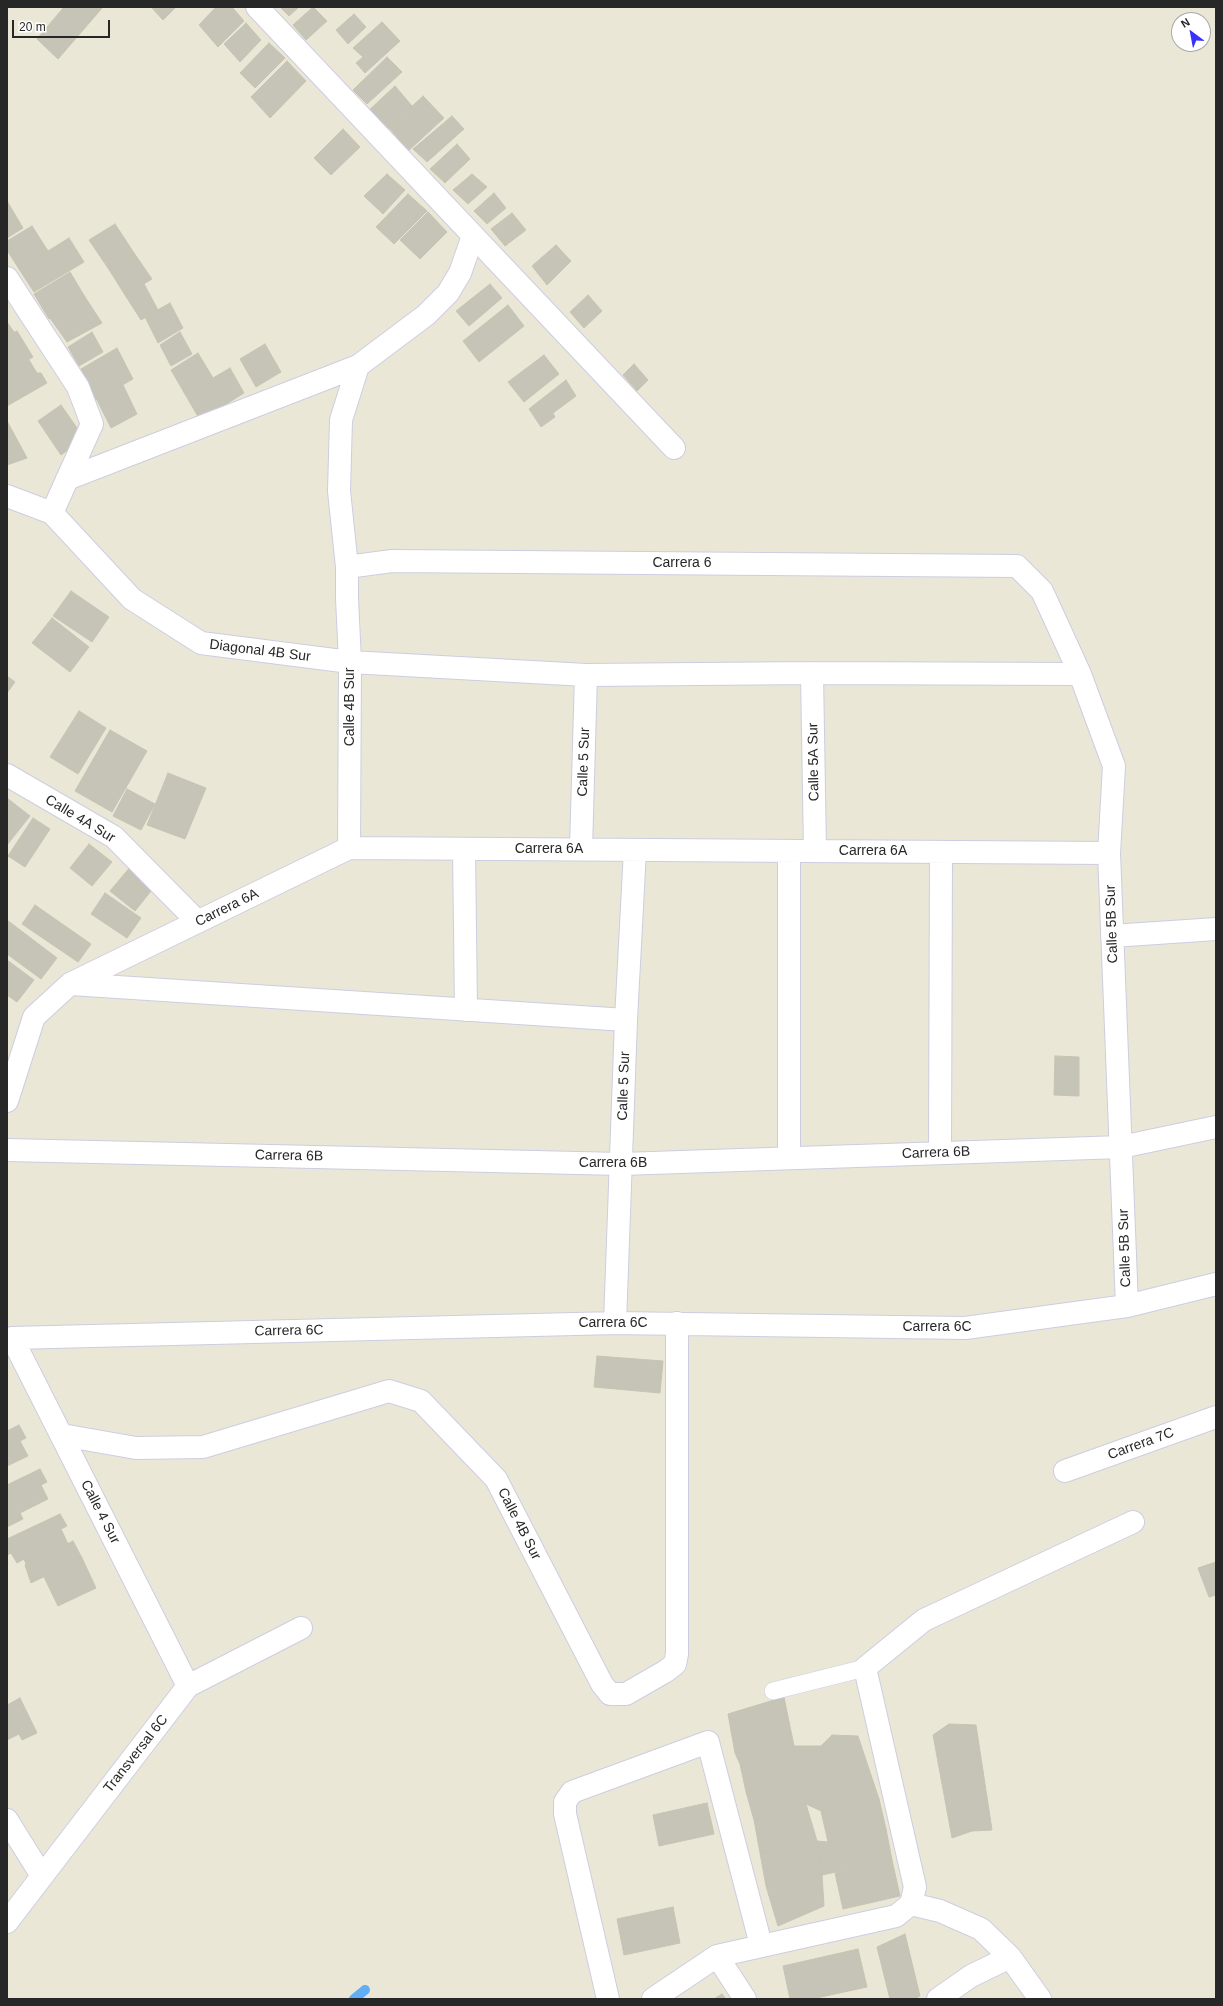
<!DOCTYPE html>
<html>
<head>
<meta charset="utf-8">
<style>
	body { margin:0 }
	#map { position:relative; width:1223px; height:2006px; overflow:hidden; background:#ebe7d7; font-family:Helvetica,sans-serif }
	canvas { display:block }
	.frame { position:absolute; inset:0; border:8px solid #272727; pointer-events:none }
	.north { position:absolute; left:1171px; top:12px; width:40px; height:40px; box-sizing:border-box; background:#fff; border:1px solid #a9a9a9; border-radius:50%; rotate:328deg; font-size:11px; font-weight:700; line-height:16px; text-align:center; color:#272727 }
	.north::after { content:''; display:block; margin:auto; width:14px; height:18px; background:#3831ff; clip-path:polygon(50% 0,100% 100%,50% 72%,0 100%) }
	.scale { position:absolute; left:12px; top:20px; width:98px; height:18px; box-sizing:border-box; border:2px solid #272727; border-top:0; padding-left:5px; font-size:12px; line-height:14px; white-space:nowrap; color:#272727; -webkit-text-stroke:3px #fff; paint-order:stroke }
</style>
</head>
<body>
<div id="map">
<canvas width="1223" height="2006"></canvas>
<div class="frame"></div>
<div class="north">N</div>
<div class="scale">20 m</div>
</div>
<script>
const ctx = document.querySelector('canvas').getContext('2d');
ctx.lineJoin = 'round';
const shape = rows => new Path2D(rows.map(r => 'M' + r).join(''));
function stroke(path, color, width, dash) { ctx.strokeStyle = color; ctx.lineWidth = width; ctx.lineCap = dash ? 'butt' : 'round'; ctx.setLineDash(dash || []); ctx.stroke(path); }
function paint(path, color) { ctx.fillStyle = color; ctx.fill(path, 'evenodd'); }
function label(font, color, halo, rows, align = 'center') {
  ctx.font = font + ' Helvetica,sans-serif'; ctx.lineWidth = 3; ctx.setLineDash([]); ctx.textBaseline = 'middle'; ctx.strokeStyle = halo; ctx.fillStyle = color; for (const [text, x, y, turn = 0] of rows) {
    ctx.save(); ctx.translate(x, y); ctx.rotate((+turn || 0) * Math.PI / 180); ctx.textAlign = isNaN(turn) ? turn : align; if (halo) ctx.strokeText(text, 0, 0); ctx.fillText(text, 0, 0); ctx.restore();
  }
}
stroke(shape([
	[354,1999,365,1990]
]), '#61adf6', 10);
const building = shape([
	[64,7,103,7,58,59,37,39,64,7],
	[151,7,176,7,163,20,151,7],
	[216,7,232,7,244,21,218,47,199,25,216,7],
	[280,7,299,7,289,16,280,7],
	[313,7,327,21,306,40,293,25,313,7],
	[354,14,366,27,348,44,336,30,354,14],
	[382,22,400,41,365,73,356,63,363,57,353,48,382,22],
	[246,23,261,40,240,62,224,44,246,23],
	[269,43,285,58,255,88,240,73,269,43],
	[387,57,402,72,367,104,353,90,387,57],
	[287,61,306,81,270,118,251,97,287,61],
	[395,86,412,106,383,133,366,113,395,86],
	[423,96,444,118,407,152,396,141,398,138,389,128,423,96],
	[452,116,464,129,427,162,413,149,452,116],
	[343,129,360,147,331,175,314,158,343,129],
	[457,144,470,159,445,183,430,169,457,144],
	[387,174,405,190,383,214,364,196,387,174],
	[472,174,487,187,468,204,453,190,472,174],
	[494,193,506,208,487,224,474,211,494,193],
	[408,194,427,211,394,244,376,227,408,194],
	[7,201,23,228,7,238,7,201],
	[428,212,447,232,420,259,400,240,428,212],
	[512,213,526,230,505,246,491,229,512,213],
	[115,224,134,253,108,268,89,240,115,224],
	[32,226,48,251,19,269,7,250,7,241,32,226],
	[69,238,84,262,34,292,19,269,69,238],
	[556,245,571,261,547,285,532,266,556,245],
	[134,253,152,279,125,295,108,268,134,253],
	[70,272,85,297,49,319,34,294,70,272],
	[144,284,158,310,141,320,125,295,144,284],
	[490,284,502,298,469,326,456,311,490,284],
	[588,295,602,311,584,328,570,312,588,295],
	[85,297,102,323,67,342,50,318,85,297],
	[170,303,183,328,158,343,145,317,170,303],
	[508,305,524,326,479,362,463,341,508,305],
	[7,322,14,332,7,336,7,322],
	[17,331,33,357,7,372,7,336,17,331],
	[92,332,103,352,79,366,68,347,92,332],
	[180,332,192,354,171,366,160,345,180,332],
	[265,344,281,372,256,387,240,359,265,344],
	[117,348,133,379,96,400,81,369,117,348],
	[198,353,228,403,200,420,171,370,198,353],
	[544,355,559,374,524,402,508,382,544,355],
	[29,360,37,373,41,373,47,383,7,406,7,372,29,360],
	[634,364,648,380,637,391,623,375,634,364],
	[230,368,244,393,228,403,213,378,230,368],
	[566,380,576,396,553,413,555,417,541,427,529,409,566,380],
	[123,385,137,414,111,428,97,400,123,385],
	[61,405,84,438,61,455,38,421,61,405],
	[7,421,27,458,7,465,7,421],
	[71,591,109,617,92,642,53,616,71,591],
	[52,618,89,647,70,672,32,643,52,618],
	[7,676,15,682,7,693,7,676],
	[79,711,106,728,78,774,50,757,79,711],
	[110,730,147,751,112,812,75,791,110,730],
	[168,773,206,788,185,839,147,825,168,773],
	[127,789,155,804,141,830,113,816,127,789],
	[7,798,30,816,7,845,7,798],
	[33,818,50,829,25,867,8,856,33,818],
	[89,844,112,862,92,886,70,868,89,844],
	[131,866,155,886,135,911,110,891,131,866],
	[105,893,141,918,127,938,91,914,105,893],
	[35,905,91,944,78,962,22,924,35,905],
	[7,920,57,958,41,979,7,954,7,920],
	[7,960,34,980,17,1002,7,995,7,960],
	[1055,1056,1079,1057,1079,1096,1054,1095,1055,1056],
	[597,1356,663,1361,660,1393,594,1387,597,1356],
	[19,1425,26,1438,20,1441,28,1456,7,1466,7,1431,19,1425],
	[40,1469,47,1482,41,1485,48,1499,20,1513,23,1519,7,1527,7,1485,40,1469],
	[60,1514,67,1526,61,1529,68,1544,26,1564,24,1559,17,1563,11,1553,7,1555,7,1539,60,1514],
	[73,1541,82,1558,31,1583,25,1565,73,1541],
	[82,1558,96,1588,58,1606,44,1577,82,1558],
	[1216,1562,1216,1595,1209,1597,1198,1568,1216,1562],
	[784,1697,794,1746,735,1753,728,1714,784,1697],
	[20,1698,37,1733,22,1740,19,1734,7,1740,7,1705,20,1698],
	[949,1724,976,1725,992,1830,972,1831,952,1838,933,1735,949,1724],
	[832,1735,858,1736,879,1799,821,1811,806,1804,794,1746,821,1746,832,1735],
	[794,1746,801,1778,746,1792,740,1764,735,1753,794,1746],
	[801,1778,806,1804,754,1820,746,1792,801,1778],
	[879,1799,886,1829,828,1842,821,1811,879,1799],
	[707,1803,714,1834,659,1846,653,1815,707,1803],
	[806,1804,817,1841,760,1853,754,1820,806,1804],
	[886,1829,892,1860,822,1875,817,1841,828,1842,886,1829],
	[817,1841,822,1875,766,1886,760,1853,817,1841],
	[892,1860,900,1896,843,1909,835,1873,892,1860],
	[822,1875,824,1906,778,1926,766,1886,822,1875],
	[673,1907,680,1943,624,1955,617,1919,673,1907],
	[905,1934,920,1996,914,1999,890,1999,877,1947,905,1934],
	[858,1949,867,1987,812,1999,790,1999,783,1966,858,1949],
	[722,1994,726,1999,714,1999,722,1994]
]);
paint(building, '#c6c3b7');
stroke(building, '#c6c4b1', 1);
const service = shape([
	[773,1691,865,1668]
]);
const minor = shape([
	[257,7,674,448],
	[7,278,78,387,92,424,52,513],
	[67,479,358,366],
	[7,496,52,513,132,599,201,643,350,662,586,675,812,673,1080,674],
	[347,567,392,561,1017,566,1042,591,1080,674,1114,766,1109,853,1127,1306],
	[812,673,815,851],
	[7,775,114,837,198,922],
	[349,848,350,662,347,598,347,567,339,491,341,420,358,366,426,315,448,293,460,273,473,236],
	[464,849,466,1010],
	[581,849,586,675],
	[1112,936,1216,929],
	[71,984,626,1020],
	[7,1101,34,1017,70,984,349,848,1109,853],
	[7,1150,622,1164,1121,1147,1216,1127],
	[940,1153,941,852],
	[789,1158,789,851],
	[615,1323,626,1020,635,850],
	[12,1338,188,1686],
	[7,1340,12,1338,615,1323,965,1328,1127,1306,1216,1284],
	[62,1435,136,1448,203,1447,389,1391,421,1401,496,1479,602,1684,610,1694,626,1694,666,1671,675,1664,677,1654,677,1323],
	[1065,1471,1216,1417],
	[7,1820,42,1876],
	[911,1904,940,1911,981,1929,1010,1957,1040,1999],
	[7,1922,188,1686,301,1628],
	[717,1956,745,1999],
	[608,1999,565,1814,565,1802,572,1792,708,1742,761,1945],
	[653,1999,717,1956,896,1916,911,1904,915,1887,865,1668,924,1620,1133,1522],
	[938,1999,971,1976,1010,1957]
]);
stroke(service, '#cdcde2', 18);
stroke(minor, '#cdcde2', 24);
stroke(service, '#fff', 17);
stroke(minor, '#fff', 22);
label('14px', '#272727', '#fff', [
	["Carrera 6",682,563],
	["Diagonal 4B Sur",260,651,7],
	["Calle 4B Sur",350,707,-90],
	["Calle 5 Sur",584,762,-88],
	["Calle 5A Sur",814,762,-91],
	["Calle 4A Sur",80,819,31],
	["Carrera 6A",549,849],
	["Carrera 6A",873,851],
	["Carrera 6A",227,908,-26],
	["Calle 5B Sur",1112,924,-92],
	["Calle 5 Sur",624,1086,-88],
	["Carrera 6B",936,1153,-2],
	["Carrera 6B",289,1156,1],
	["Carrera 6B",613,1163],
	["Calle 5B Sur",1125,1248,-92],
	["Carrera 6C",613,1323],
	["Carrera 6C",937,1327],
	["Carrera 6C",289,1331,-1],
	["Carrera 7C",1141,1444,-20],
	["Calle 4 Sur",100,1512,63],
	["Calle 4B Sur",519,1524,63],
	["Transversal 6C",136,1754,-52]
]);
</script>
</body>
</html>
